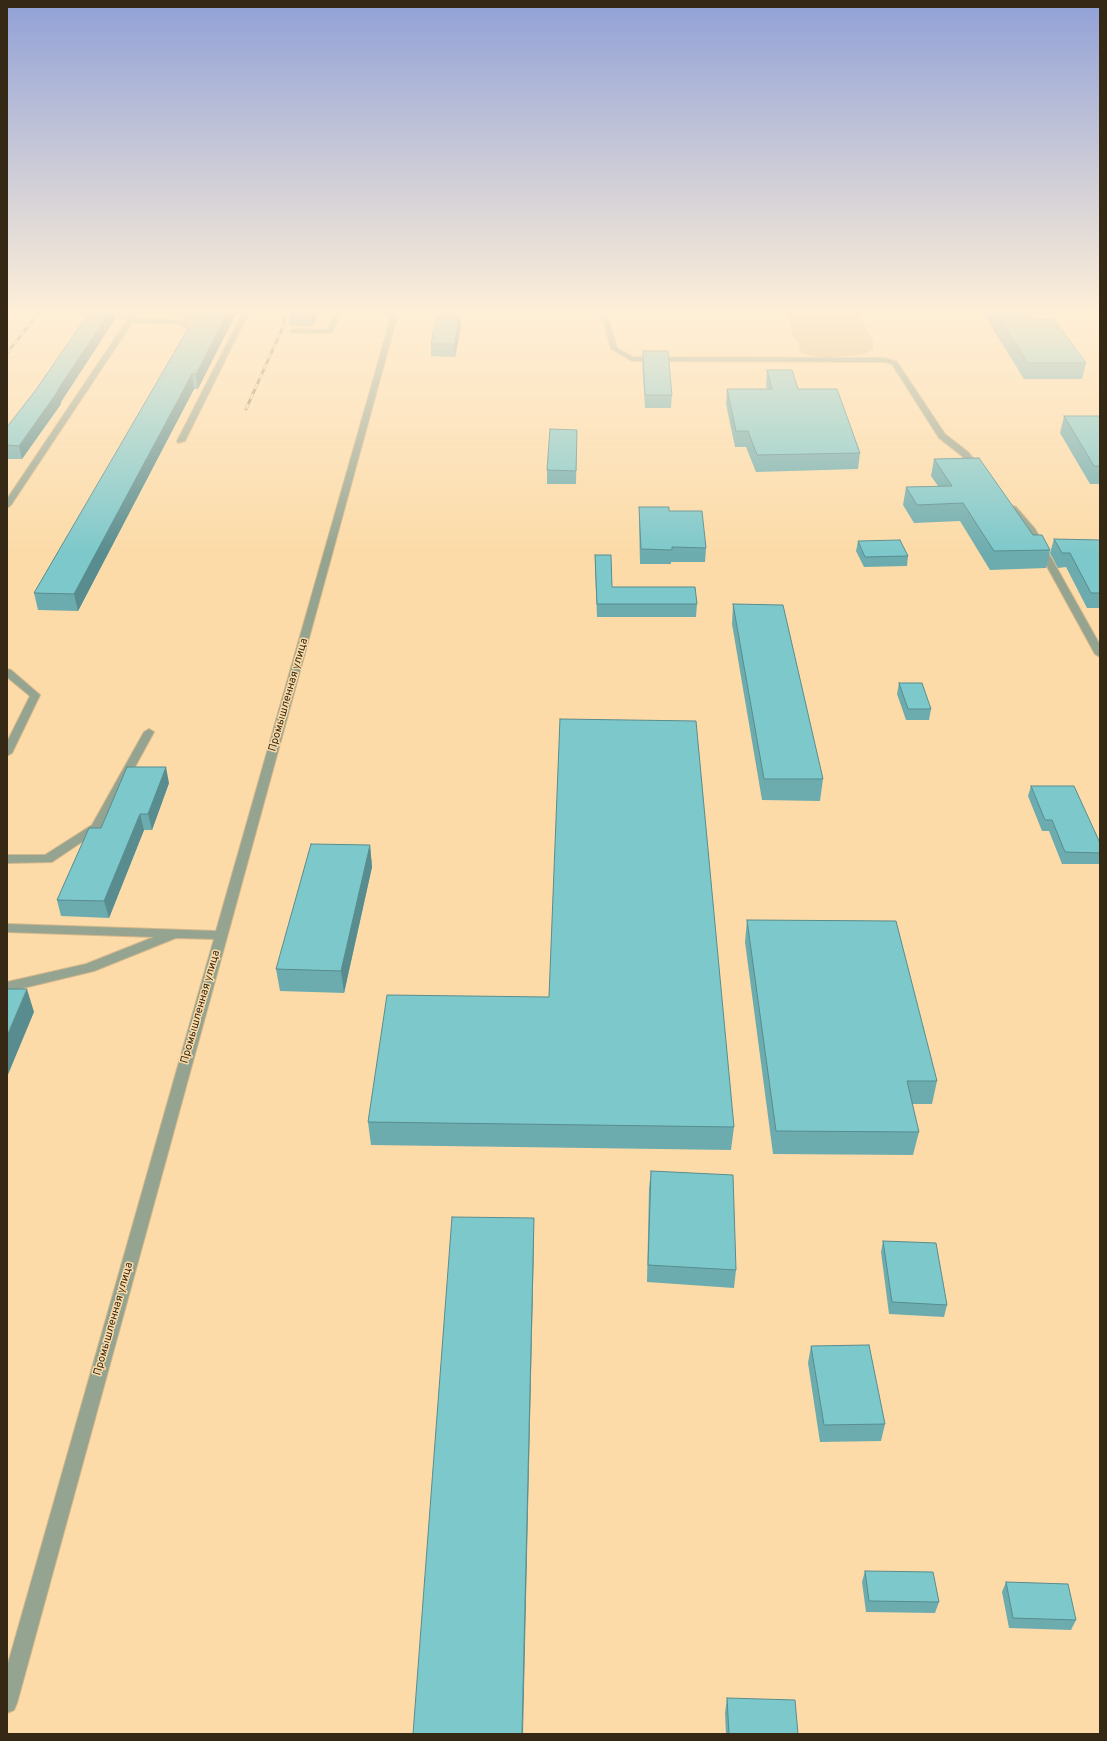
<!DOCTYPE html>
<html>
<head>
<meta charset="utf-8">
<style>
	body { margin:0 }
	#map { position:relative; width:1107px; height:1741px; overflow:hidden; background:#fcdba8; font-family:Overpass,sans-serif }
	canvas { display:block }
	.frame { position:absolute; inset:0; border:8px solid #352915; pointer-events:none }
</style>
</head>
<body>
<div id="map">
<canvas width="1107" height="1741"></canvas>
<div class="frame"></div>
</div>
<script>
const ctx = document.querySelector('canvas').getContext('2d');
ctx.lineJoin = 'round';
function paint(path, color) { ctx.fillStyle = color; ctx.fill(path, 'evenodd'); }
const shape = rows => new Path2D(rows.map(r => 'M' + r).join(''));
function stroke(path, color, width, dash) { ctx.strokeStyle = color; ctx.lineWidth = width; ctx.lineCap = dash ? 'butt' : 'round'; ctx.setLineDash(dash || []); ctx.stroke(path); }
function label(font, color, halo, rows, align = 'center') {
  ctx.font = font + ' Overpass,sans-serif'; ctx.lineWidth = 3; ctx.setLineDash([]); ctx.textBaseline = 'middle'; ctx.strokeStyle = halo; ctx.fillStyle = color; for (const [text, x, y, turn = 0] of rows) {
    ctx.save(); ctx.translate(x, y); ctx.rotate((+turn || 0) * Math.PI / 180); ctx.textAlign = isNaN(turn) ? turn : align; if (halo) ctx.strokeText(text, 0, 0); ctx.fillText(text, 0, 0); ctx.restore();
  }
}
paint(shape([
	[786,310,856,310,873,340,873,349,867,353,857,355,824,358,804,354,801,352,798,342,793,338]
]), '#dfbb82');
const minor = shape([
	[75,310,131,315,134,310,140,310,134,319,184,320,190,310,196,310,187,326,184,328,181,326,182,324,132,323,11,505,7,508,7,499,128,319,77,314,74,312,75,310],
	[244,310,250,310,185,441,178,443,177,441,244,310],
	[336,310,342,310,332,333,293,333,290,331,293,329,328,330,336,310],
	[393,310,399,310,17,1703,14,1710,7,1713,7,1667,214,939,176,938,94,971,7,992,7,982,86,964,154,937,7,932,7,924,216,931,393,310],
	[600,310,606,310,617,348,633,357,885,358,897,362,945,434,968,452,983,470,976,472,962,456,939,438,892,364,885,362,632,361,611,349,600,310],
	[1013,506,1016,507,1035,529,1100,645,1100,657,1095,654,1027,530,1009,509,1013,506],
	[7,669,11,670,40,695,12,753,7,756,7,742,30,696,7,677,7,669],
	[149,729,154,732,101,829,52,862,7,863,7,855,45,855,92,825,144,732,149,729]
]);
stroke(minor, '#d4b78b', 2);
paint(minor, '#95a490');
const rail = shape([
	[7,353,41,310],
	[246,409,283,327,286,310]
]);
stroke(rail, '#937d5b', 3);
stroke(rail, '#fcdba8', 2, [5.5]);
paint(shape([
	[91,310,121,310,119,312,113,312,115,319,61,402,61,404,22,459,7,459,7,427,35,391],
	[199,310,198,389,194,389,78,611,38,610,34,593],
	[290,310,319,310,313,326,290,326,289,314],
	[981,310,1028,310,1034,319,1086,363,1082,379,1024,379],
	[460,316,461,327,455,357,431,356,431,344],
	[643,351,672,395,671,408,645,408,642,363],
	[767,370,798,389,860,453,858,469,756,472,746,447,735,447,726,404,727,389,767,389,766,385],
	[1064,416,1100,416,1100,484,1090,484,1060,433],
	[577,430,576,484,547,484,547,470],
	[934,459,1033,535,1050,550,1046,568,990,570,960,521,914,523,903,505,906,487,938,486,931,476],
	[639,507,669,511,706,548,705,562,671,562,671,564,640,564,639,521],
	[1054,539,1100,540,1100,608,1087,608,1066,567,1058,568,1050,553],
	[858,541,908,556,907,566,864,567,856,551],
	[595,555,612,587,697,604,696,617,597,617,595,567],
	[733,604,823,779,820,801,762,800,732,624],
	[899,683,931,709,929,720,906,720,897,694],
	[169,783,152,830,144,830,109,918,61,916,57,900,101,828],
	[1031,786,1100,843,1100,864,1062,864,1049,831,1042,831,1028,796],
	[370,845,372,867,344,993,280,991,276,969],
	[747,920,937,1081,932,1104,912,1104,919,1132,913,1155,773,1154,745,942],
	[549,997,734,1127,731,1150,371,1145,368,1122],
	[651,1171,736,1270,734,1288,647,1282,649,1188],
	[883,1241,947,1305,944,1317,889,1314,881,1252],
	[811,1346,885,1424,881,1441,820,1442,808,1363],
	[865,1571,939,1602,935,1613,866,1612,862,1582],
	[1006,1582,1076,1620,1071,1630,1009,1628,1002,1592],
	[727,1698,798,1734,726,1734,725,1713]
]), '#6cacaf');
paint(shape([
	[111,310,113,310,115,319,61,402,61,404,22,459,19,446],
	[229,310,238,310,198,389,196,374],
	[314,310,319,310,313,326,312,314],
	[460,316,461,327,455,357,454,344],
	[192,374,194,389,78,611,74,594],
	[166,767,169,783,152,830,148,814],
	[140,814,144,830,109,918,104,901],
	[370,845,372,867,344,993,341,971],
	[27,989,34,1012,7,1077,7,1036],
	[534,1218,534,1241,523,1734,522,1734]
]), '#588c8e');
const building = shape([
	[91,310,111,310,57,391,58,391,19,446,7,445,7,427,35,391,91,310],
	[199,310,229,310,196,374,192,374,74,594,34,593,199,310],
	[290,310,314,310,312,314,289,314,290,310],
	[994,310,1028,310,1034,319,1054,319,1086,363,1028,363,994,310],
	[437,315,460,316,454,344,431,344,437,315],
	[643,351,668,351,672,395,645,395,643,351],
	[767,370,792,370,798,389,837,389,860,453,757,455,748,431,736,431,727,389,772,389,767,370],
	[1064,416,1100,416,1100,466,1094,466,1064,416],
	[550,429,577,430,576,471,547,470,550,429],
	[979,458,1033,535,1042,535,1050,550,994,551,963,503,917,505,906,487,952,486,934,459,979,458],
	[639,507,669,507,669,511,702,511,706,548,672,547,672,550,641,549,639,507],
	[1054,539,1100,540,1100,593,1091,593,1070,553,1062,553,1054,539],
	[900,540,908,556,865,557,858,541,900,540],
	[595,555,611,555,612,587,695,587,697,604,597,604,595,555],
	[733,604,783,605,823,779,764,779,733,604],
	[899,683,922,683,931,709,908,709,899,683],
	[560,719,696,721,734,1127,368,1122,387,995,549,997,560,719],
	[127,767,166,767,148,814,140,814,104,901,57,900,89,828,101,828,127,767],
	[1031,786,1074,786,1100,843,1100,853,1065,852,1052,820,1045,820,1031,786],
	[311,844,370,845,341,971,276,969,311,844],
	[747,920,896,921,937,1081,907,1081,919,1132,776,1131,747,920],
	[7,989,27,989,7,1036,7,989],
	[651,1171,733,1175,736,1270,648,1265,651,1171],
	[452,1217,534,1218,522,1734,413,1734,452,1217],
	[883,1241,936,1243,947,1305,892,1302,883,1241],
	[869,1345,885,1424,824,1425,811,1346,869,1345],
	[865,1571,933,1572,939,1602,869,1601,865,1571],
	[1006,1582,1068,1584,1076,1620,1013,1618,1006,1582],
	[727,1698,795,1700,798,1734,729,1734,727,1698]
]);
paint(building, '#7dc8cb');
stroke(building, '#588c8e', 1);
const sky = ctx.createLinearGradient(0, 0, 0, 554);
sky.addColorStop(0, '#91a1d7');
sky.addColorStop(0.56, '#feefd8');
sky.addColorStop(1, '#feefd800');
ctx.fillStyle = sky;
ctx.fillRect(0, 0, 1107, 554);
label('11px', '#352915', '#fcdba8', [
	["Промышленная улица",289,695,-74],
	["Промышленная улица",201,1007,-74],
	["Промышленная улица",114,1319,-74]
]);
</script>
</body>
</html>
